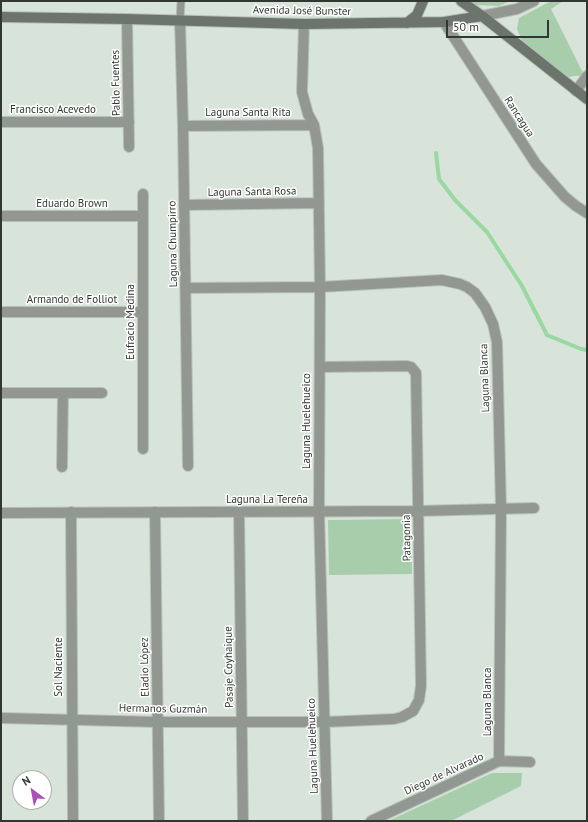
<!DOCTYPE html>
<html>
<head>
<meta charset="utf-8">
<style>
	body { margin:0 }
	#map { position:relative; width:588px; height:822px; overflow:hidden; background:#d8e4d9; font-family:"PT Sans",sans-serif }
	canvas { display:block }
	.frame { position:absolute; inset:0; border:2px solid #323732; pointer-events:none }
	.north { position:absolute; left:12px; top:770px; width:40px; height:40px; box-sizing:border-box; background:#fff; border:1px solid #adafad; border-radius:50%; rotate:328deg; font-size:11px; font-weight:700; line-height:16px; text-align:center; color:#323732 }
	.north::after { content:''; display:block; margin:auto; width:14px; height:18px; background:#ab4fba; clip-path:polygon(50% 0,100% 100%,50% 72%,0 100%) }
	.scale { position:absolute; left:446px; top:20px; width:103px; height:18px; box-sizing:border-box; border:2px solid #323732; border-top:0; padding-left:5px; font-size:12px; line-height:14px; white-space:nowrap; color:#323732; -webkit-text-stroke:3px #fff; paint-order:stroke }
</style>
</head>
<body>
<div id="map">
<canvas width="588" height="822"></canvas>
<div class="frame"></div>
<div class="north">N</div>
<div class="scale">50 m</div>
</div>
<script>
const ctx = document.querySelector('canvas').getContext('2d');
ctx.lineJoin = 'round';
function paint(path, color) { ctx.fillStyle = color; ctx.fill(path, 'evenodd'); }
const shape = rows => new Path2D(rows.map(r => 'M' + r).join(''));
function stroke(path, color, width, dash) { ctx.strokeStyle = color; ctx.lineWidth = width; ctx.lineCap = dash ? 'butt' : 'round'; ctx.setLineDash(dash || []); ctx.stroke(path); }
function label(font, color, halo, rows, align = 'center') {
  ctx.font = font + ' "PT Sans",sans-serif'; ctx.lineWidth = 3; ctx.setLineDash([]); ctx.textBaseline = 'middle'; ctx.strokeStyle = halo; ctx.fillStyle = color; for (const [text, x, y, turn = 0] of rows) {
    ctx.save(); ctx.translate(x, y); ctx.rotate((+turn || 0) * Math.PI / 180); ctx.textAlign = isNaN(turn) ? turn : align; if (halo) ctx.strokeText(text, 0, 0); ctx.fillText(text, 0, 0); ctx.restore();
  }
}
paint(shape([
	[471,1,510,1,499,6,476,5],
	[551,1,563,1,551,9,584,75,568,77,523,43,517,29,519,18],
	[411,519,412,574,329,575,328,520],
	[492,773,522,773,521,786,451,821,388,821]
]), '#a7cdab');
stroke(shape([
	[436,153,439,179,455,200,487,232,522,286,547,335,581,349,587,350]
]), '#99d8a1', 4);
const lane = shape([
	[180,21,181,1]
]);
const street = shape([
	[482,16,517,9,534,1],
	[127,19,129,147],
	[180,21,183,126,188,466],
	[444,22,536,164,565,197,576,206,587,213],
	[304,24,302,92,308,114,314,125,318,148,320,287,319,511,327,821],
	[576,91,587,76],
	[1,122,129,122],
	[183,126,314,125],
	[143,194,143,449],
	[184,205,319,203],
	[1,216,143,216],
	[186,288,320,287,442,280,460,284,467,287,475,293,485,307,493,324,497,342,501,509,499,761],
	[1,312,143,312],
	[1,393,102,393],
	[62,467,63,393],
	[71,512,73,821],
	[155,512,159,821],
	[239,512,243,821],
	[1,513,418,511,534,508],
	[1,718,158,722,325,722,394,719,402,717,413,711,419,700,421,686,416,373,411,367,407,366,320,367],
	[371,821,499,761,530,762]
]);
const secondary = shape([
	[461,1,482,16,587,99],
	[1,17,127,19,304,24,444,22,482,16],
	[407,23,417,15,423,1]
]);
stroke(lane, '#b7c1b8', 9);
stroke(street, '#b7c1b8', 12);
stroke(secondary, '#b7c1b8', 12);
stroke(lane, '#929792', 7);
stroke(street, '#929792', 10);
stroke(secondary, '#6c746d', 10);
label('11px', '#323732', '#fff', [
	["Avenida José Bunster",302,11,1],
	["Pablo Fuentes",116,83,-91],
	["Francisco Acevedo",53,110],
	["Laguna Santa Rita",248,113],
	["Rancagua",519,117,57],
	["Laguna Santa Rosa",252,192,-1],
	["Eduardo Brown",72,204],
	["Laguna Chumpirro",173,244,-91],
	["Armando de Folliot",72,300],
	["Eufracio Medina",131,322,-90],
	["Laguna Blanca",485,378,-92],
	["Laguna Huelehueico",307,421,-90],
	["Laguna La Tereña",267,500],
	["Patagonia",407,538,-91],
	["Sol Naciente",59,667,-90],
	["Eladio López",145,667,-91],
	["Pasaje Coyhaique",229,667,-91],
	["Laguna Blanca",488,702,-90],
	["Hermanos Guzmán",163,709,1],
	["Laguna Huelehueico",313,746,-92],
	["Diego de Alvarado",444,774,-25]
]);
</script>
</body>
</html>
